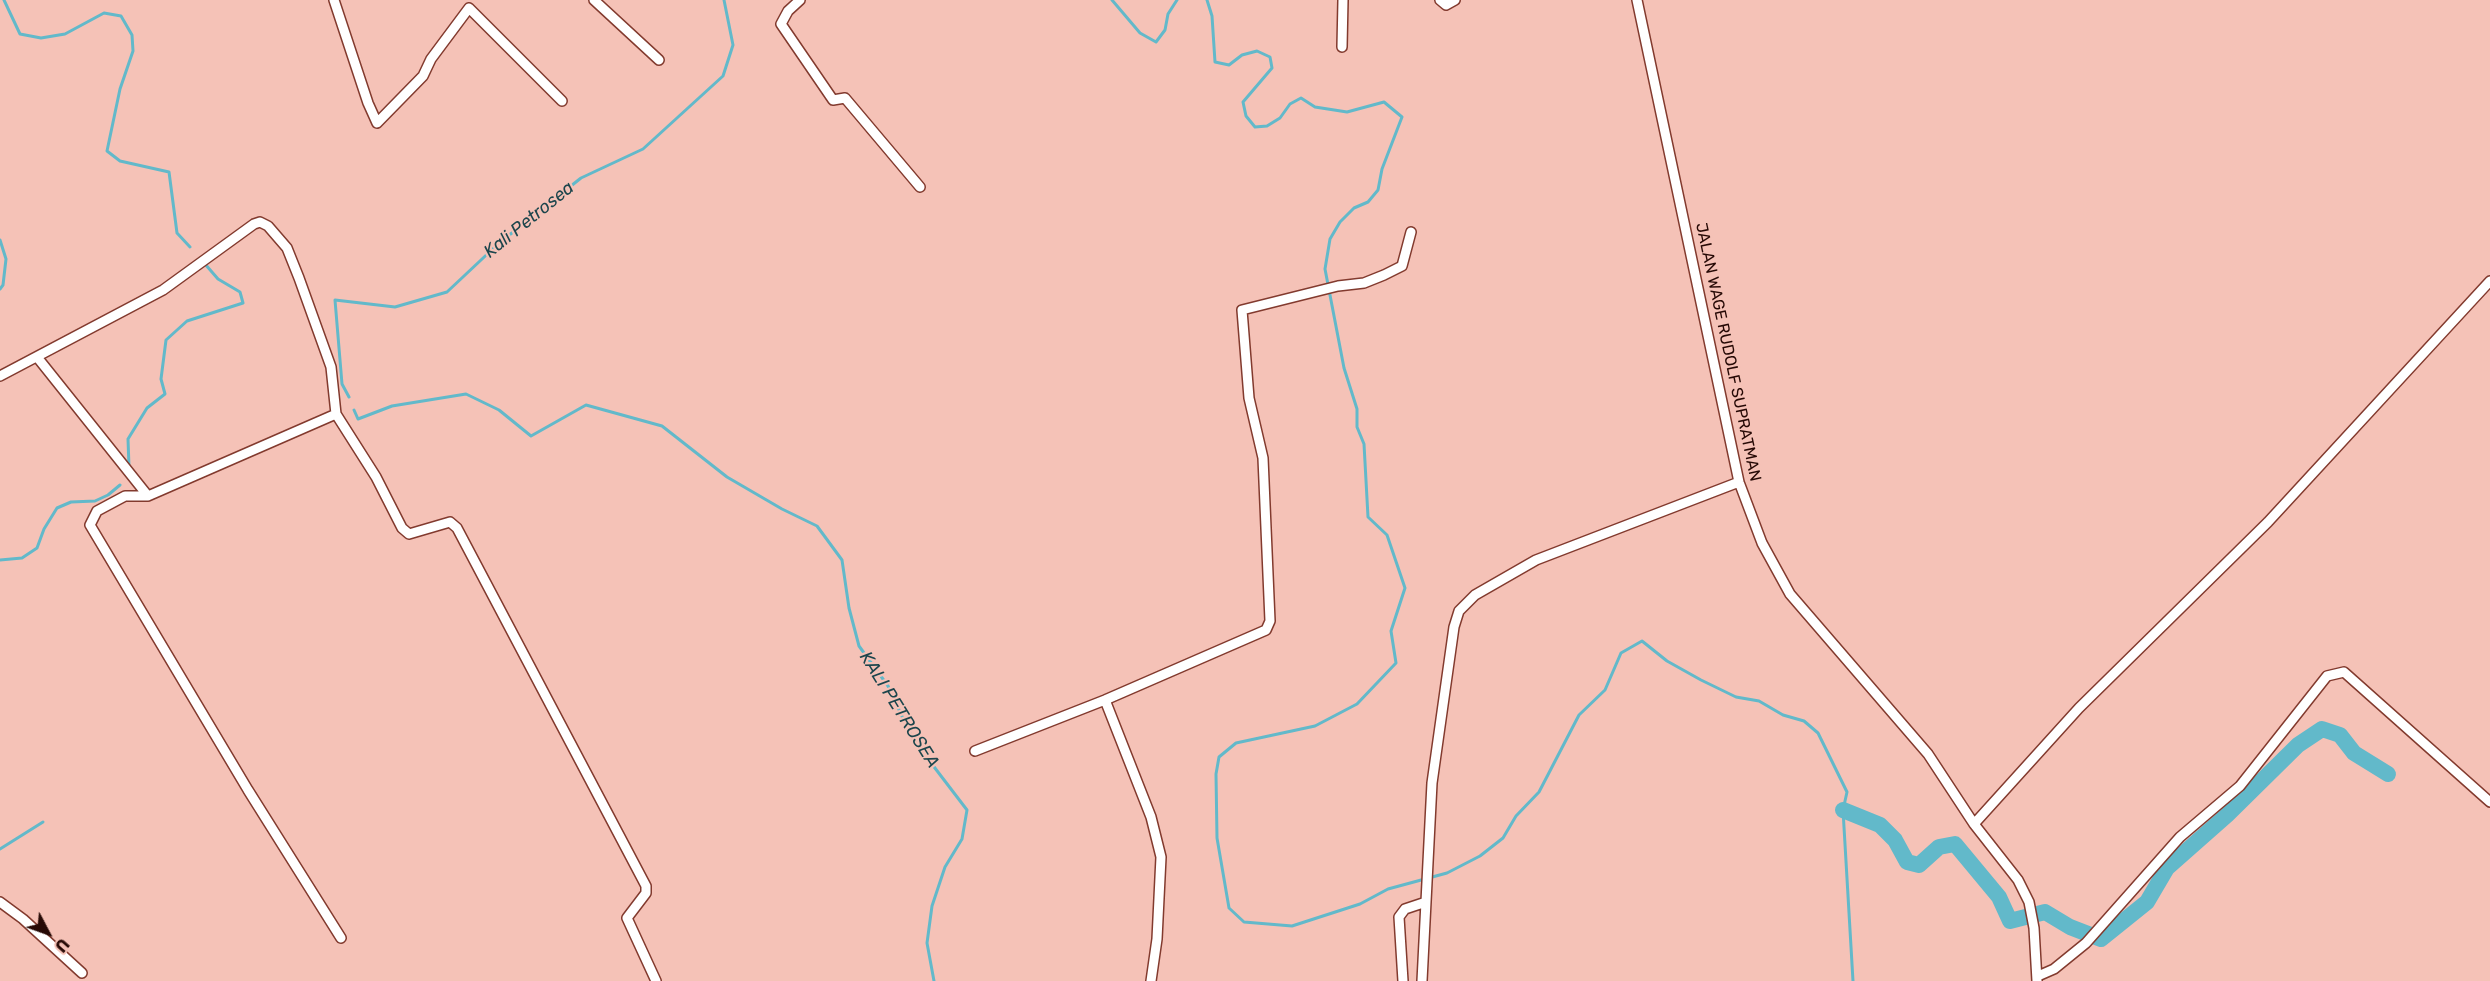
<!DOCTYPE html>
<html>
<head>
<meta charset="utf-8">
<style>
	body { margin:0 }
	#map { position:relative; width:2490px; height:981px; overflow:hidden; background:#f5c2b7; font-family:Rubik,sans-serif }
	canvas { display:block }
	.north { position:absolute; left:18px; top:903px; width:60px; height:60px; -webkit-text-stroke:4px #f5c2b7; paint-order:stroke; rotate:131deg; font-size:16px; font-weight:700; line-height:24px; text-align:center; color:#260905 }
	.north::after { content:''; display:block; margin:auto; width:21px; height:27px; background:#260905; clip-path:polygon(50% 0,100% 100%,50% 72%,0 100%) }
</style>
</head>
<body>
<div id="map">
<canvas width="2490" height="981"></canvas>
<div class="north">U</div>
</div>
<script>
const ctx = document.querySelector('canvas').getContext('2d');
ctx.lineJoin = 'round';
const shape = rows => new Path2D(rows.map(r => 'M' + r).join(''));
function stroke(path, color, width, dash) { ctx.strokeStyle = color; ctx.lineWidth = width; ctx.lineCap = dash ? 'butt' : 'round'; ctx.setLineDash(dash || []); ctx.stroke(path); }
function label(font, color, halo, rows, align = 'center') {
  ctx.font = font + ' Rubik,sans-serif'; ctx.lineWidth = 4.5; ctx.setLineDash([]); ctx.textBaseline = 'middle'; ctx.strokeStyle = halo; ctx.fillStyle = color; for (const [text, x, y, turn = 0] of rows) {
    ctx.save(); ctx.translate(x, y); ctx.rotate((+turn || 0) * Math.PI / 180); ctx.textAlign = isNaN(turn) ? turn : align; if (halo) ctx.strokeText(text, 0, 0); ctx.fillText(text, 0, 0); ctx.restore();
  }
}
stroke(shape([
	[4,0,20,34,41,38,65,34,104,13,121,16,132,35,133,51,120,89,107,151,120,161,169,172,177,233,190,247],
	[1112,0,1140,33,1156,42,1165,30,1168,14,1177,0],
	[1207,0,1212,16,1215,62,1229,65,1242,55,1257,51,1270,57,1272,68,1243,102,1246,116,1255,127,1267,126,1280,118,1290,104,1301,98,1315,107,1347,112,1384,102,1402,117,1382,169,1378,190,1368,202,1354,208,1340,222,1330,239,1325,269,1344,368,1357,409,1357,427,1364,444,1368,517,1387,535,1405,588,1391,631,1396,663,1357,704,1315,726,1236,743,1219,757,1216,774,1217,838,1229,908,1244,922,1292,926,1360,904,1388,889,1447,873,1480,856,1503,838,1516,816,1539,792,1579,715,1605,690,1621,653,1642,641,1667,661,1701,680,1736,697,1759,701,1783,715,1804,721,1818,733,1847,792,1843,810,1853,981],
	[0,240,6,259,3,285,0,289],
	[349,397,342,384,335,300,395,307,447,292,498,244,581,178,643,149,723,76,733,45,724,0],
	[354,410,358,419,392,406,466,394,499,410,531,436,586,405,662,426,727,477,782,509,817,526,842,560,849,608,859,646,888,686,912,738,967,810,962,839,945,867,932,906,927,943,934,981],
	[129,467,128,439,147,408,165,394,161,379,166,340,187,321,243,303,240,292,218,279,205,264],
	[0,560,22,558,37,548,44,529,57,508,71,502,95,501,108,495,120,485],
	[0,849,43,822]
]), '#62b9ca', 3);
stroke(shape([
	[1843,810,1880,825,1895,840,1907,862,1919,865,1939,847,1955,844,1999,897,2010,921,2045,912,2070,927,2101,939,2147,902,2167,868,2227,815,2298,745,2322,729,2340,735,2354,753,2388,774]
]), '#62b9ca', 16);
const street = shape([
	[334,0,368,103,377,123,423,76,431,59,469,8,562,101],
	[594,0,659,60],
	[800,0,788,11,781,24,833,100,845,98,920,187],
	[1440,0,1446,5,1455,0],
	[1637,0,1739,482,1762,543,1790,594,1928,754,1974,824,2018,880,2029,902,2034,928,2037,981],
	[1342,47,1343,0],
	[37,357,148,496],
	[0,376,163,290,254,224,260,222,268,226,287,248,299,278,331,367,336,414,376,477,402,528,409,534,450,522,457,528,646,886,646,893,627,918,656,981],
	[336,414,148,496,125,496,97,511,90,525,248,790,341,938],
	[1105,700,1151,817,1161,857,1157,939,1151,981],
	[975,751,1105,700,1266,630,1270,621,1263,458,1249,398,1242,310,1338,286,1364,283,1384,275,1402,266,1411,232],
	[1974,824,2079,708,2268,522,2490,281],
	[0,902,23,919,82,973],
	[2038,976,2054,969,2086,943,2180,837,2240,786,2327,676,2344,672,2490,802],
	[1403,981,1399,917,1405,909,1426,902],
	[1422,981,1432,783,1454,627,1459,611,1475,595,1536,560,1739,482]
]);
stroke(street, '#823a2e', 12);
stroke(street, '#fff', 9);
label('16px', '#260905', '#f5c2b7', [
	["JALAN WAGE RUDOLF SUPRATMAN",1728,352,78]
]);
label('italic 18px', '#1c454c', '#f5c2b7', [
	["Kali Petrosea",529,220,-39],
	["KALI PETROSEA",899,710,58]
]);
</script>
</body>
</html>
